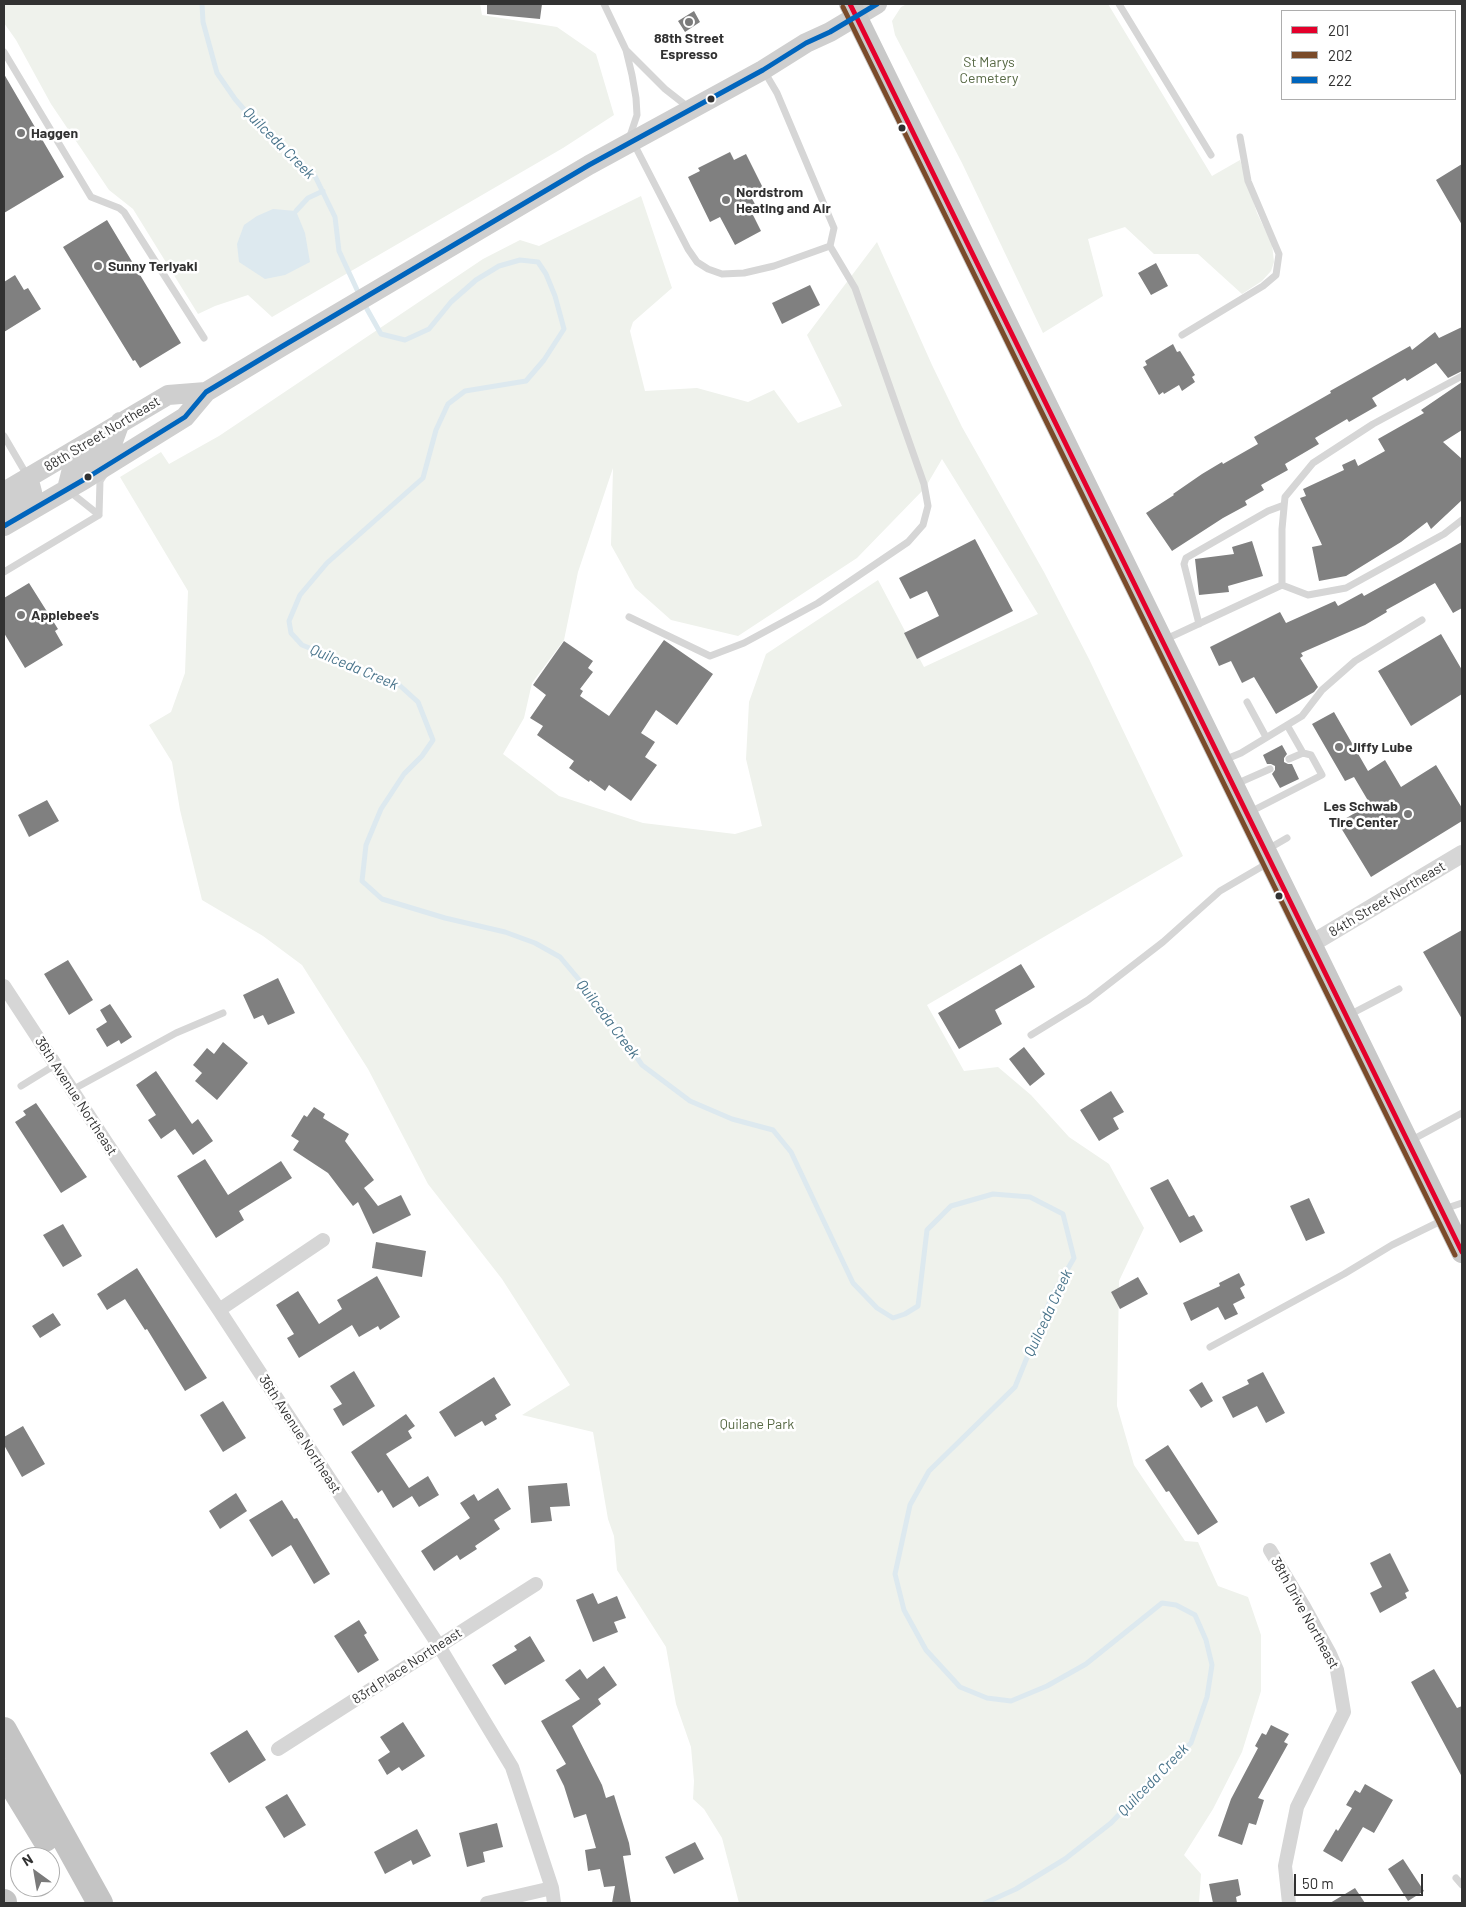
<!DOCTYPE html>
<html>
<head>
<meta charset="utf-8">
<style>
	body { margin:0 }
	#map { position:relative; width:1466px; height:1907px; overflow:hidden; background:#fff; font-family:Barlow,sans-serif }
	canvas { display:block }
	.frame { position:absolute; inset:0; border:5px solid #323232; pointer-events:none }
	.legend { position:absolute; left:1281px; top:10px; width:175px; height:90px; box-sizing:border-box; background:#fff; border:1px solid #adadad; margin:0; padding:6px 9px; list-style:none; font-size:15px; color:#323232 }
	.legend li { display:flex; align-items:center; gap:10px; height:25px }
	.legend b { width:25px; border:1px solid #adadad }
	.north { position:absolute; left:10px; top:1847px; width:50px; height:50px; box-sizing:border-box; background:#fff; border:1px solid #adadad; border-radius:50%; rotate:328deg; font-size:14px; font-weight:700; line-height:20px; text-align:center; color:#323232 }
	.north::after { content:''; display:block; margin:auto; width:18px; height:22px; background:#7a7a7a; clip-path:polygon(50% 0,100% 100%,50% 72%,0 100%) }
	.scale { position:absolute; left:1294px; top:1874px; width:129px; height:22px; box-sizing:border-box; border:2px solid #323232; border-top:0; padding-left:6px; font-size:15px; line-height:18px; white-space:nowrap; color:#323232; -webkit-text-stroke:4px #fff; paint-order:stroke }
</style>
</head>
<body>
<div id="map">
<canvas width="1466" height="1907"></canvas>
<div class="frame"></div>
<ul class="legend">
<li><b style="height:6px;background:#e4002b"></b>201</li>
<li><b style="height:6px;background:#7a4b2a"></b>202</li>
<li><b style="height:6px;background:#0065bd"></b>222</li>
</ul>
<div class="north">N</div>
<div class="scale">50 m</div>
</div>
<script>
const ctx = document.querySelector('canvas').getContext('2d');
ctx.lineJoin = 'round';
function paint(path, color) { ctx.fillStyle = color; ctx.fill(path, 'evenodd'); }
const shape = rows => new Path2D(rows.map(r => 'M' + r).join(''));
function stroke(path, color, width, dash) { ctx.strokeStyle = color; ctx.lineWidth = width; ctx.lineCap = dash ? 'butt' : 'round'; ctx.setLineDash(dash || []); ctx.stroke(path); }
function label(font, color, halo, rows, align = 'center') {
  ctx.font = font + ' Barlow,sans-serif'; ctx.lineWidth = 5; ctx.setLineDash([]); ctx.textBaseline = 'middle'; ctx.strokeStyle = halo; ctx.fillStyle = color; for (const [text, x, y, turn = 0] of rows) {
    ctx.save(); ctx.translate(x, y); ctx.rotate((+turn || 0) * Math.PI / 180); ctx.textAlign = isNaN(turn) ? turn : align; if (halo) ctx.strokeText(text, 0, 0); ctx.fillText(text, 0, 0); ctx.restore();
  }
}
paint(shape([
	[4,4,480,4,482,15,557,27,596,54,614,115,563,148,272,317,248,295,215,306,198,314,133,209,109,190,51,104,16,40,4,23],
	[907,4,1108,4,1212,176,1240,160,1257,213,1272,244,1274,262,1271,271,1262,281,1242,294,1198,254,1154,254,1125,227,1088,239,1103,296,1043,333,962,163,895,35,892,21,901,7],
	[641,196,672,288,633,322,630,331,645,391,697,388,748,402,774,390,798,423,842,406,807,335,877,242,932,365,962,427,1044,572,1089,659,1183,856,927,1005,964,1071,998,1067,1031,1095,1069,1137,1109,1164,1144,1228,1119,1281,1117,1406,1134,1465,1185,1541,1198,1542,1218,1586,1248,1597,1261,1635,1261,1691,1242,1752,1213,1809,1184,1855,1201,1874,1199,1903,739,1903,722,1838,704,1809,693,1799,694,1781,691,1747,676,1704,666,1647,617,1570,614,1536,608,1519,593,1432,522,1415,570,1385,502,1279,428,1184,368,1069,302,965,263,936,202,900,180,810,172,762,149,725,171,712,185,673,188,591,120,477,161,452,169,464,219,436,483,259,520,240,539,246],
	[942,459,1038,614,924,667,878,580,766,654,749,702,746,759,762,826,735,834,643,823,559,796,503,754,524,718,532,683,564,640,578,572,613,468,611,545,635,588,671,620,738,636,857,558,925,488]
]), '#eff2ec');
paint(shape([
	[273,209,296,211,305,233,310,262,285,275,265,279,239,262,237,244,244,225,257,216]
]), '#dde9ef');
stroke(shape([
	[202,4,203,22,217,73,235,99,254,121,315,176,335,217,339,251,359,294],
	[296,211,308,198,323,191],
	[363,302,381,334,405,340,429,329,451,302,476,280,499,266,520,260,538,262,546,274,555,296,564,329,544,360,526,381,465,391,448,404,436,430,423,478,327,563,300,595,289,621,291,633,302,645,397,683,418,702,433,740,422,756,404,774,381,809,366,845,362,881,382,899,445,918,505,932,535,943,560,957,607,1013,642,1065,690,1101,732,1119,773,1130,791,1152,853,1283,877,1308,893,1318,905,1314,918,1306,927,1230,951,1206,993,1194,1030,1197,1063,1214,1074,1258,1052,1296,1015,1387,929,1471,910,1505,895,1574,904,1610,926,1650,960,1687,987,1698,1011,1701,1047,1686,1086,1664,1162,1603,1176,1605,1195,1615,1206,1640,1212,1665,1207,1697,1191,1743,1147,1785,1111,1823,1065,1859,1016,1889,985,1903]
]), '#dde9ef', 5);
paint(shape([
	[487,4,542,4,540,19,487,14],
	[694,11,700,22,685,32,678,21],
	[4,74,64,177,4,213],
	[730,152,734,160,746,154,764,190,751,197,755,204,749,207,761,231,735,245,720,217,710,222,688,177,700,171,698,168],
	[1462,164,1462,225,1436,180],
	[107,220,181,343,140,368,135,360,133,361,63,247],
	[1156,263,1168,286,1151,295,1138,273],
	[15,275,24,290,28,288,41,309,4,332,4,282],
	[810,285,820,305,782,324,772,303],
	[1462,327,1462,371,1448,378,1436,363,1407,381,1405,378,1372,398,1377,406,1349,422,1347,419,1315,438,1319,444,1285,464,1288,470,1261,485,1264,490,1245,501,1247,505,1223,518,1172,551,1146,513,1174,495,1173,494,1202,474,1222,462,1223,464,1258,444,1254,437,1331,393,1330,391,1410,346,1412,350,1435,332,1439,338],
	[1173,344,1177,352,1180,351,1195,375,1192,377,1195,382,1182,391,1179,385,1164,394,1163,392,1159,395,1143,367,1147,365,1145,361],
	[1462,382,1462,430,1443,442,1462,459,1462,500,1431,529,1427,522,1401,542,1346,576,1319,581,1312,547,1322,545,1300,498,1306,496,1303,489,1344,470,1342,465,1355,459,1358,466,1385,451,1378,439,1424,413,1421,410],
	[975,539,1013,611,917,659,904,633,939,616,927,591,910,599,899,578],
	[1252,541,1263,576,1228,586,1229,592,1199,595,1195,559,1234,554,1232,547],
	[1462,542,1462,608,1453,613,1435,583,1386,610,1387,612,1365,625,1301,653,1303,656,1300,658,1318,687,1314,692,1276,714,1254,677,1242,683,1231,661,1219,666,1210,647,1280,612,1286,623,1335,601,1338,606,1362,593,1364,596],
	[29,583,58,629,55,631,63,645,25,668,4,633,4,598],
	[1441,634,1462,670,1462,694,1411,726,1378,671],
	[664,640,713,674,677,725,656,710,641,733,655,742,645,757,657,765,631,801,609,785,605,791,590,780,589,782,569,768,574,761,537,735,543,726,530,718,546,695,533,685,564,641,593,661,588,668,593,672,580,689,583,691,580,696,609,716],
	[1334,712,1368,771,1385,760,1401,787,1436,765,1462,808,1462,821,1371,877,1338,823,1370,804,1354,777,1345,781,1312,724],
	[1282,745,1287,754,1284,758,1284,762,1288,764,1292,764,1299,779,1280,788,1272,774,1275,770,1275,766,1271,764,1267,764,1263,755],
	[47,800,59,821,29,837,18,815],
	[1462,930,1462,1019,1423,952],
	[68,960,93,1000,69,1015,44,974],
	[1021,964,1035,987,995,1010,1002,1024,959,1049,938,1013],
	[278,978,295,1013,268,1025,263,1015,254,1019,243,995],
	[110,1004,132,1037,121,1044,119,1040,107,1047,96,1029,107,1022,100,1010],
	[223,1042,248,1063,217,1100,195,1081,202,1073,193,1065,207,1048,214,1054],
	[1024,1047,1045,1074,1030,1086,1009,1059],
	[156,1071,192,1124,198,1119,213,1141,193,1155,175,1129,161,1139,148,1120,156,1115,136,1085],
	[1111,1091,1124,1112,1113,1118,1119,1129,1099,1141,1080,1110],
	[36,1103,87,1177,61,1193,15,1122,26,1115,23,1111],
	[314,1107,325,1114,323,1118,349,1134,345,1141,374,1180,364,1188,378,1206,401,1195,411,1215,373,1234,358,1202,353,1206,328,1173,293,1150,299,1141,291,1136,304,1115,307,1117],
	[205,1159,228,1195,281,1161,292,1178,239,1211,244,1220,216,1238,177,1176],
	[1168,1179,1189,1217,1194,1215,1203,1231,1180,1243,1150,1188],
	[1309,1198,1325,1233,1306,1241,1290,1206],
	[63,1224,82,1256,63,1267,43,1235],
	[376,1242,426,1251,422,1277,372,1268],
	[137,1268,207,1378,185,1391,147,1329,145,1330,125,1299,107,1310,97,1294],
	[1239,1273,1245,1285,1240,1288,1245,1298,1233,1304,1238,1314,1225,1320,1218,1307,1191,1321,1183,1303,1220,1286,1219,1283],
	[377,1276,400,1317,380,1330,378,1326,359,1337,352,1325,299,1358,287,1338,294,1334,276,1305,298,1291,319,1324,342,1309,337,1300],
	[1138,1277,1148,1294,1120,1309,1111,1292],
	[53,1313,61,1325,40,1338,32,1326],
	[354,1371,375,1406,343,1426,333,1409,342,1404,330,1386],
	[1263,1372,1285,1413,1266,1423,1257,1406,1233,1418,1222,1397,1249,1384,1247,1380],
	[494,1377,511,1405,495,1415,497,1419,485,1426,482,1421,455,1437,439,1412],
	[1202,1382,1213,1401,1201,1408,1189,1390],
	[223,1401,246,1438,223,1452,200,1415],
	[406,1414,415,1426,408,1431,412,1438,386,1454,409,1488,428,1476,439,1495,419,1507,412,1496,393,1508,382,1490,378,1493,351,1452],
	[23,1426,45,1464,22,1477,4,1445,4,1437],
	[1168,1445,1218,1522,1198,1535,1169,1491,1166,1492,1145,1460],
	[567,1483,570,1506,550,1507,552,1521,531,1523,528,1486],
	[498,1488,511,1509,494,1520,500,1529,475,1546,477,1549,460,1560,457,1555,434,1571,421,1551,470,1518,460,1503,474,1494,478,1501],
	[236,1493,247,1511,220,1529,209,1511],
	[282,1500,294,1519,297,1518,330,1574,314,1584,291,1545,272,1557,249,1520],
	[1390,1553,1409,1591,1405,1593,1407,1598,1380,1613,1370,1593,1382,1587,1370,1563],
	[593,1593,598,1604,617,1596,626,1618,614,1622,618,1632,593,1642,576,1600],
	[359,1620,367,1633,364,1635,379,1660,358,1673,334,1636],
	[530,1636,545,1661,505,1685,492,1665,517,1650,514,1646],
	[604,1666,617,1685,598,1699,601,1704,572,1726,602,1785,606,1798,614,1795,629,1843,631,1855,623,1856,631,1903,612,1903,615,1886,604,1887,600,1869,588,1871,585,1850,596,1848,586,1814,574,1818,564,1786,556,1770,566,1764,541,1721,580,1699,565,1680,580,1669,587,1679],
	[1434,1669,1457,1708,1462,1706,1462,1777,1411,1682],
	[403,1722,425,1756,402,1771,399,1767,387,1775,378,1760,390,1752,380,1737],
	[1271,1725,1289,1734,1284,1742,1288,1744,1258,1798,1264,1800,1256,1825,1249,1823,1242,1845,1218,1836,1231,1799,1258,1748,1255,1746,1262,1733,1266,1735],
	[247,1730,266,1760,229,1783,210,1753],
	[1365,1784,1393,1800,1374,1833,1363,1827,1342,1862,1323,1851,1336,1829,1338,1831,1352,1808,1346,1805,1355,1790,1360,1793],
	[287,1794,306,1825,284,1838,265,1807],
	[497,1823,503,1847,483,1852,485,1862,467,1867,459,1833],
	[417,1829,431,1856,413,1865,411,1860,385,1874,374,1852],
	[695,1842,704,1859,674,1874,665,1857],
	[1403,1859,1424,1891,1408,1901,1388,1869],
	[1238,1879,1241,1895,1236,1897,1237,1903,1213,1903,1209,1884],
	[1355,1888,1365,1903,1330,1903]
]), '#808080');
stroke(shape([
	[604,4,626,50,632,75,636,98,637,115,629,139],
	[1119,4,1211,155],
	[626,50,665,89,688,107],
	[4,52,91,197,119,208,124,212,204,338],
	[633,142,688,249,697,262,708,269,722,274,744,273,774,266,830,246,834,228,777,93,764,71],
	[1182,335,1263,286,1276,275,1279,254,1248,181,1240,137],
	[4,436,28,477],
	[69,491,99,515,100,481,104,475],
	[4,572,99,515],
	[1282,585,1282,529,1285,497,1313,463,1373,424,1462,376],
	[629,617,710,656,744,643,818,603,908,542,923,525,928,506,924,484,855,288,830,246],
	[1199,624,1184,564,1186,558,1268,511,1284,505],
	[1164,640,1282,585,1308,595,1346,588,1444,534,1462,520],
	[1247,702,1266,737],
	[1287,725,1303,753],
	[1224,760,1241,753,1302,716,1322,690,1355,661,1422,620],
	[1236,784,1270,769],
	[1250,812,1322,775,1311,755,1303,753,1289,759],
	[1268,849,1287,838],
	[1349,1015,1399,989],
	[1031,1035,1088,1000,1163,942,1220,891,1268,863],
	[21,1086,55,1065],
	[72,1090,176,1033,223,1013],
	[1410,1141,1462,1113],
	[1444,1209,1462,1203],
	[1210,1347,1344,1274,1392,1245,1443,1220],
	[1456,1878,1462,1885]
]), '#d6d6d6', 7);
stroke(shape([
	[4,986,108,1145,219,1310,439,1646,512,1767,552,1888,554,1903],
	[219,1310,323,1240],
	[1270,1550,1303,1605,1330,1654,1337,1670,1344,1712,1297,1807,1285,1866,1289,1903],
	[278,1749,536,1584],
	[487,1903,552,1888]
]), '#d6d6d6', 14);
stroke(shape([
	[1311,944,1462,854]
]), '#d6d6d6', 18);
stroke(shape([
	[67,489,72,469,112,444,120,422],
	[4,492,168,395,206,392],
	[4,510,32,492,28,477],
	[4,526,85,479,185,417,206,392,281,347,589,165,763,70,806,43,830,32,877,4]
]), '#cfcfcf', 20);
stroke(shape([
	[850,4,1462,1252]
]), '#c9c9c9', 22);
stroke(shape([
	[4,1730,100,1903],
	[4,1772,45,1839],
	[4,1902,4,1903]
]), '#c4c4c4', 26);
stroke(shape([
	[850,4,1462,1252]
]), '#e4002b', 5);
stroke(shape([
	[843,7,1455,1255]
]), '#7a4b2a', 5);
stroke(shape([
	[4,526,85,479,185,417,206,392,281,347,589,165,763,70,806,43,830,32,877,4]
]), '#0065bd', 5);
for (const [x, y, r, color] of [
	[689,22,5,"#7a7a7a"],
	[711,99,4.5,"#323232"],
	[902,128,4.5,"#323232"],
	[21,133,5,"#7a7a7a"],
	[726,200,5,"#7a7a7a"],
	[98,266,5,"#7a7a7a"],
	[88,477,4.5,"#323232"],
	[21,615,5,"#7a7a7a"],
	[1339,747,5,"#7a7a7a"],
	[1408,814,5,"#7a7a7a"],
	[1279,896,4.5,"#323232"]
]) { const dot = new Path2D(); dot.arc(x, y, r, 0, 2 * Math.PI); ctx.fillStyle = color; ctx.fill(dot); stroke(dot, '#fff', 2); }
label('bold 14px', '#323232', '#fff', [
	["88th Street",689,38,"center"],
	["Espresso",689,54,"center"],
	["Haggen",31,133],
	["Nordstrom",736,192],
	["Heating and Air",736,208],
	["Sunny Teriyaki",108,266],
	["Applebee's",31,615],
	["Jiffy Lube",1349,747],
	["Les Schwab",1398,806,"right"],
	["Tire Center",1398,822,"right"]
], 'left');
label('14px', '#576944', '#fff', [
	["St Marys",989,62],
	["Cemetery",989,78],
	["Quilane Park",757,1424]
]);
label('14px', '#323232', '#fff', [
	["88th Street Northeast",102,434,-31],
	["84th Street Northeast",1387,899,-31],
	["36th Avenue Northeast",76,1096,57],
	["36th Avenue Northeast",300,1434,57],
	["38th Drive Northeast",1305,1613,61],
	["83rd Place Northeast",407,1666,-33]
]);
label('italic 15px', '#49748b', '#fff', [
	["Quilceda Creek",279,143,45],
	["Quilceda Creek",354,667,23],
	["Quilceda Creek",608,1019,53],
	["Quilceda Creek",1048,1313,-65],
	["Quilceda Creek",1153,1780,-46]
]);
</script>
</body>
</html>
